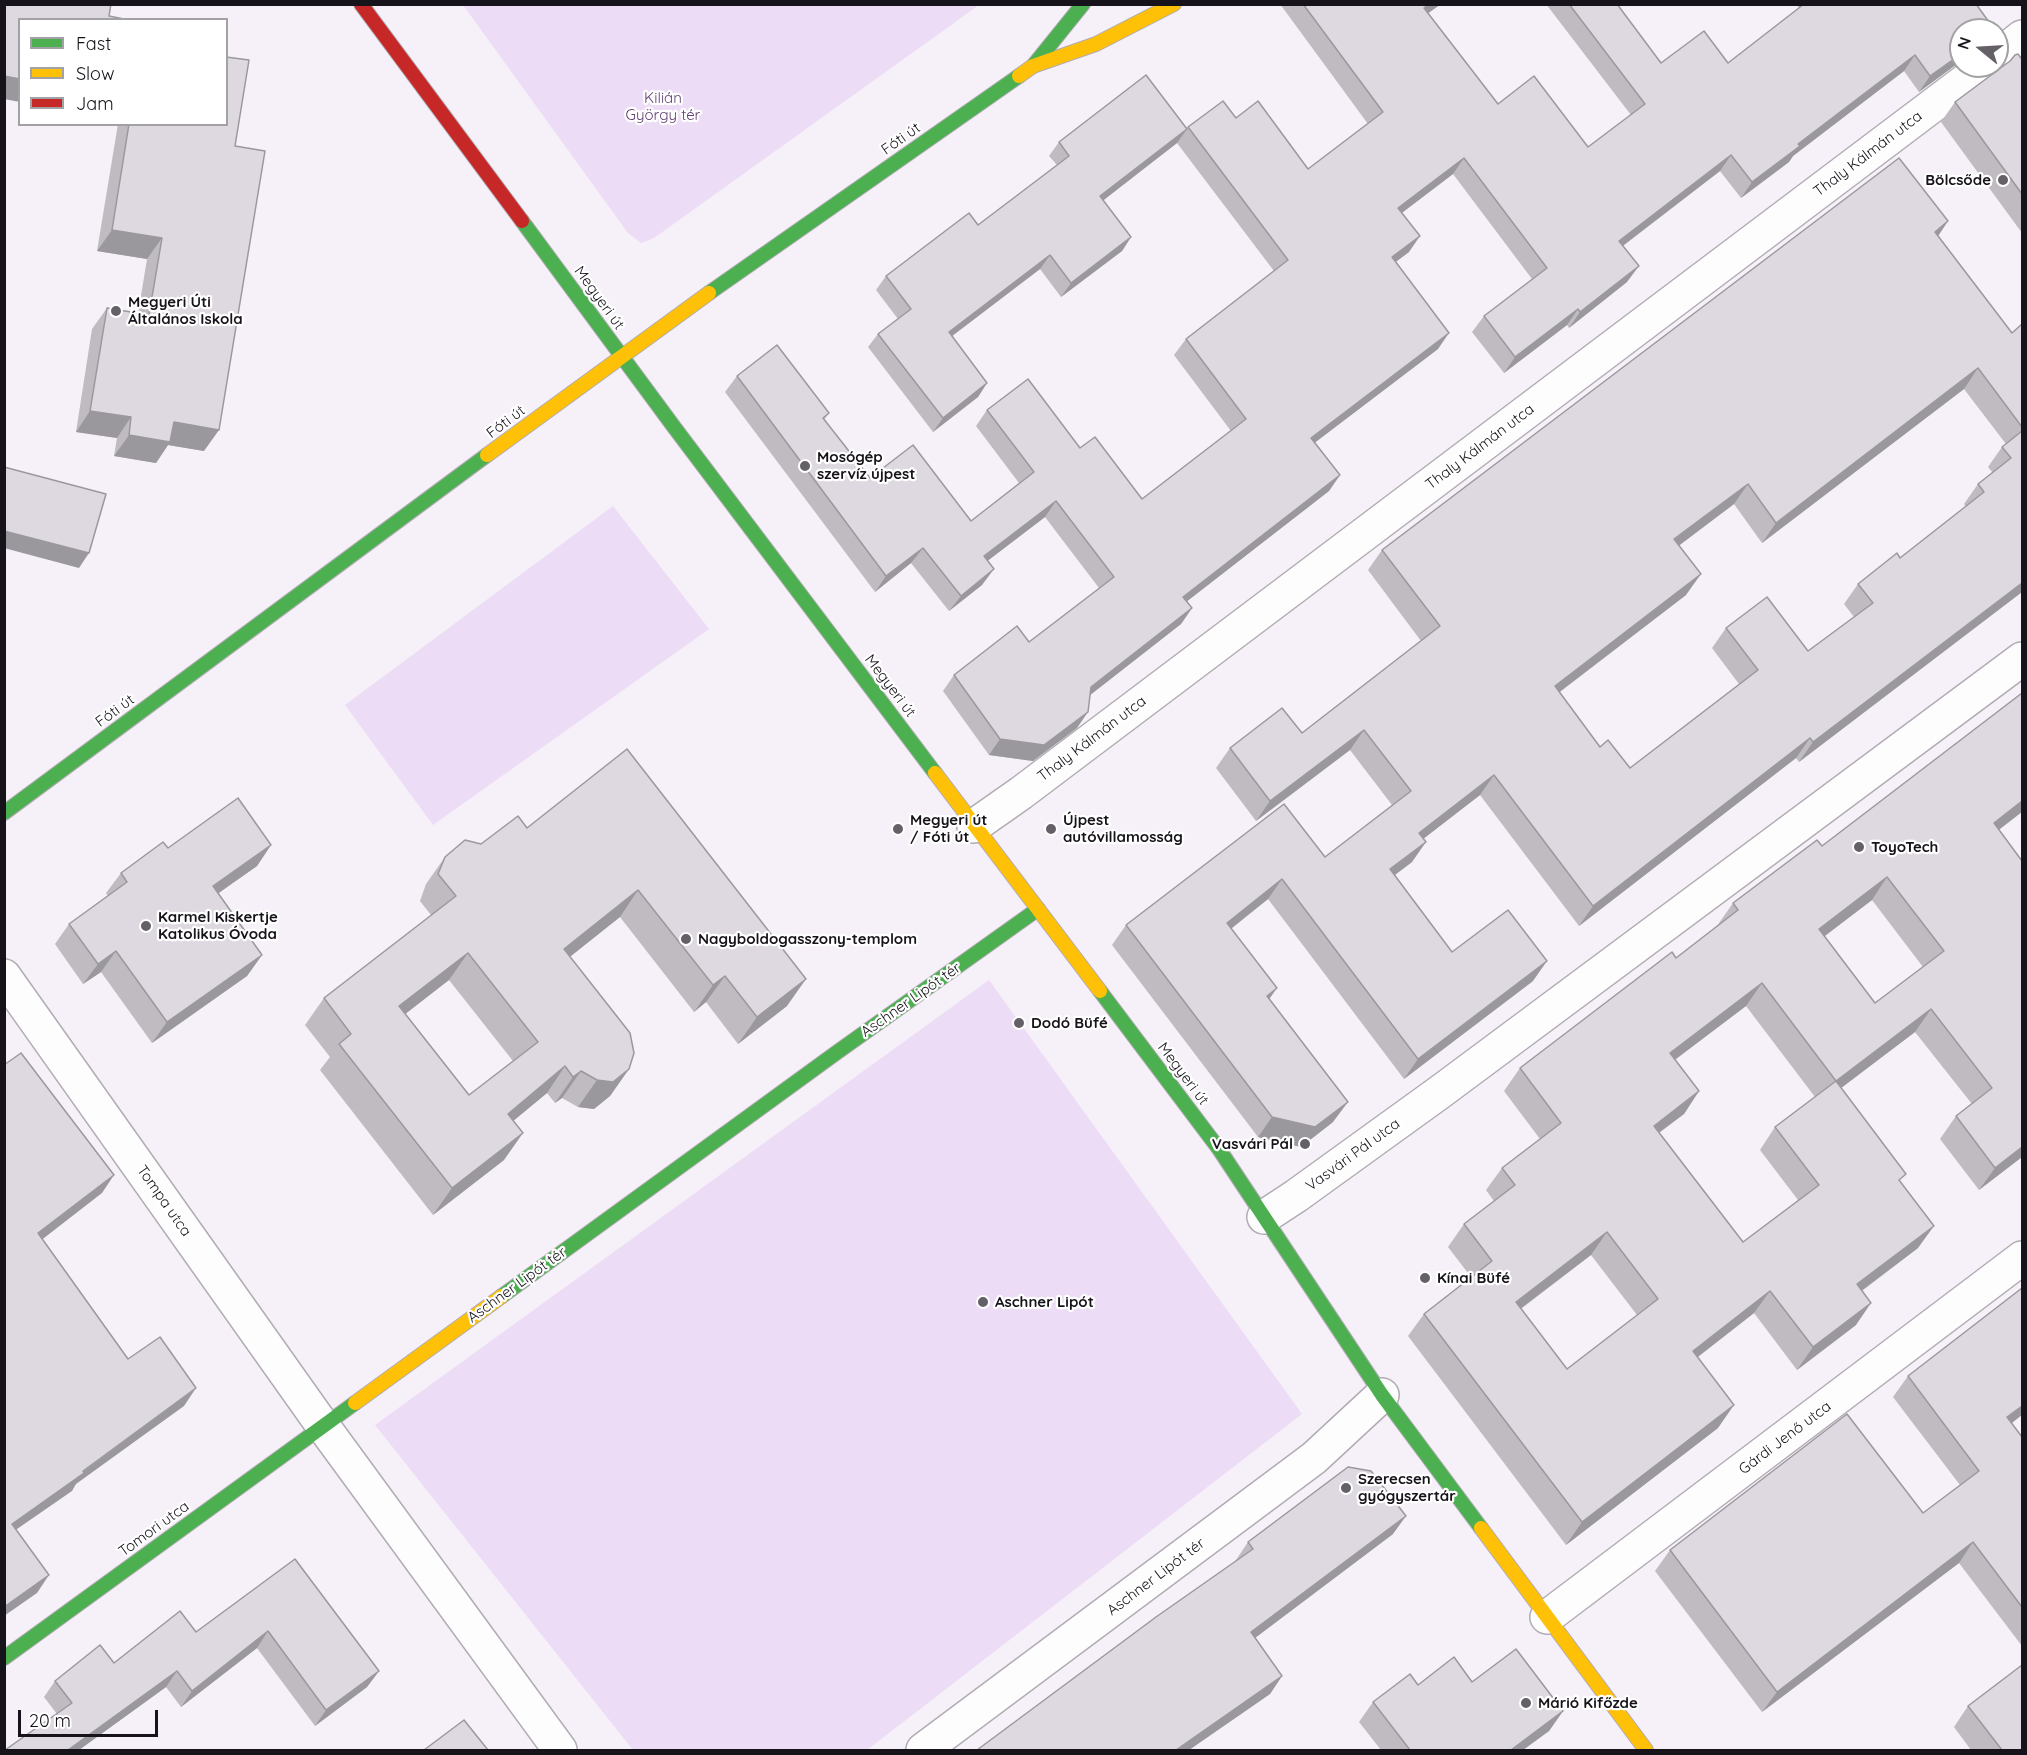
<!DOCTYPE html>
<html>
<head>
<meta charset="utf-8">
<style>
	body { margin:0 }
	#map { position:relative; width:2027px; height:1755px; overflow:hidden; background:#f6f0f8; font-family:Quicksand,sans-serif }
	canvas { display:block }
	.frame { position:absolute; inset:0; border:6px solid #17131a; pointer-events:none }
	.legend { position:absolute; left:18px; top:18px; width:210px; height:108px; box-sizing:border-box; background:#fff; border:2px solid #a2a1a3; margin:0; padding:8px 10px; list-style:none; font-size:18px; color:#17131a }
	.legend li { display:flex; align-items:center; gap:12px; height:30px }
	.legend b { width:30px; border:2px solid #a2a1a3 }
	.north { position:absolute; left:1949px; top:18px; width:60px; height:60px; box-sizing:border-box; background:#fff; border:2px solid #a2a1a3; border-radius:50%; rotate:288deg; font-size:16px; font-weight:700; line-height:24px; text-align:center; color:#17131a }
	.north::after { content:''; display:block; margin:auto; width:21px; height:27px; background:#656068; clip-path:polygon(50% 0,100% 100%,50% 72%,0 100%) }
	.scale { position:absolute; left:18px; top:1710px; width:140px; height:27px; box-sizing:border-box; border:3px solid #17131a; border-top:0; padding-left:8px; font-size:18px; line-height:21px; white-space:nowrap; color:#17131a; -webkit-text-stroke:4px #fff; paint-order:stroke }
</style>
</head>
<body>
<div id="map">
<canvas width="2027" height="1755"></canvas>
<div class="frame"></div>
<ul class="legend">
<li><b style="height:8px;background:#4caf50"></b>Fast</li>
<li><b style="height:8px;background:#ffc107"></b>Slow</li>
<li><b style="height:8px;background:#c62828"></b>Jam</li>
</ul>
<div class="north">N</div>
<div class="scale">20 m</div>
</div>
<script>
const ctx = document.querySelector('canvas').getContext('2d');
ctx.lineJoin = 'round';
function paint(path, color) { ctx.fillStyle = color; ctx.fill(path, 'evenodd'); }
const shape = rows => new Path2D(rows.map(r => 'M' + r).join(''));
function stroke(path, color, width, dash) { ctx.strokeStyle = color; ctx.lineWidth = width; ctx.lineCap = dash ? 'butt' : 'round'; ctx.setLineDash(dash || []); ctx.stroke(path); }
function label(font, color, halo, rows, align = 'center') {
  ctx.font = font + ' Quicksand,sans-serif'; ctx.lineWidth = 4.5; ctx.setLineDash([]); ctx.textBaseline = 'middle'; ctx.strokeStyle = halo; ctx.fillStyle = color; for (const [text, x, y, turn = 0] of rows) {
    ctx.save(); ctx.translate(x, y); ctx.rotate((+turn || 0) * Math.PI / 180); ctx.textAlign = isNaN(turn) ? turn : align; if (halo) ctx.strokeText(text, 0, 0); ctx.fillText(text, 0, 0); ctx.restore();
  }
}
paint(shape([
	[463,5,979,5,654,238,641,243,628,233],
	[613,506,709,629,433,825,345,705],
	[989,980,1302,1414,867,1750,633,1750,375,1425]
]), '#ecdcf5');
const street = shape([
	[1997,57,2022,37],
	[974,826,1021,793,1985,66],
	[4,976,323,1426,560,1750],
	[1264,1217,1296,1196,1440,1092,2022,659],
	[1547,1617,2022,1258],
	[923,1750,1314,1458,1382,1395]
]);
const fast = shape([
	[1033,66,1083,4],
	[522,221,674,427,935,773],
	[709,293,1019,76],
	[4,813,487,455],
	[1100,991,1219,1149,1382,1395,1481,1528],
	[502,1296,836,1053,1038,909],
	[4,1658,355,1403]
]);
const slow = shape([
	[1019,76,1033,66,1096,44,1174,4],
	[487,455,709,293],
	[935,773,1100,991],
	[355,1403,502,1296],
	[1481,1528,1646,1750]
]);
const jam = shape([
	[361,4,522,221]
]);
stroke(street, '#b1acb3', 36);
stroke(fast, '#b1acb3', 16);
stroke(slow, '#b1acb3', 16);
stroke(jam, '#b1acb3', 16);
stroke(street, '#fefdfe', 33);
stroke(fast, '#4caf50', 14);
stroke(slow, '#ffc107', 14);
stroke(jam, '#c62828', 14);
paint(shape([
	[1280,4,1441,4,1428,13,1498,104,1588,147,1631,115,1546,4,1621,4,1618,6,1661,63,1728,63,1799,8,1796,4,1976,4,1961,61,1919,92,1904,71,1793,156,1789,162,1741,198,1720,171,1623,246,1627,282,1569,328,1567,325,1504,373,1472,332,1484,316,1532,279,1453,174,1402,213,1409,252,1395,262,1438,349,1315,442,1340,475,1329,491,1187,601,1192,608,1181,624,1090,695,1077,728,1033,761,989,755,943,691,954,675,1029,642,1099,588,1045,517,987,561,982,585,949,611,911,563,875,592,725,392,737,376,829,413,824,420,870,478,971,521,1019,483,976,426,987,410,1080,448,1142,499,1231,431,1174,355,1186,339,1274,271,1177,143,1103,200,1131,237,1122,251,1061,297,1040,269,952,336,987,383,978,397,933,432,868,347,878,334,898,319,876,290,886,276,978,225,1057,165,1049,156,1059,142,1187,129,1188,127,1236,118,1308,169,1368,124],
	[2022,57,2022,233,1941,122,1955,102],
	[118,124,226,124,235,146,204,451,168,445,156,463,114,456,117,438,76,432,92,329,107,308,138,314,147,259,97,251],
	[1948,221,1938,236,2012,333,2022,324,2022,592,1799,762,1796,758,1579,926,1480,795,1423,839,1412,862,1395,875,1452,952,1533,981,1404,1079,1268,899,1231,929,1333,1122,1301,1147,1258,1137,1112,945,1126,925,1325,857,1392,805,1350,750,1256,821,1216,768,1230,748,1302,733,1421,641,1368,570,1382,550],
	[1964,389,2006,444,2002,447,1988,467,1993,473,1978,484,1964,504,1966,507,1900,558,1858,584,1844,604,1854,617,1808,651,1726,628,1712,648,1739,684,1630,768,1600,747,1560,692,1686,595,1679,545,1734,504,1762,543],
	[627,749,787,1006,738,1044,706,1002,694,1012,620,917,570,956,629,1069,610,1096,594,1109,578,1107,562,1098,555,1103,547,1093,513,1121,504,1160,433,1215,320,1070,330,1057,305,1025,324,998,431,915,420,901,426,884,445,857,527,828],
	[449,980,513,1061,469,1095,405,1013],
	[1999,830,2022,1157,1979,1190,1940,1139,1956,1116,1972,1104,1915,1032,1841,1088,1900,1182,1918,1248,1862,1291,1856,1325,1797,1370,1754,1313,1698,1357,1718,1428,1566,1545,1408,1336,1424,1314,1471,1277,1448,1247,1464,1224,1494,1201,1486,1190,1502,1168,1540,1139,1504,1091,1520,1068,1676,958,1717,926,1733,903,1822,846],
	[1872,900,1923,967,1875,1003,1824,936],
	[1746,1006,1815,1097,1775,1127,1760,1150,1798,1200,1743,1242,1659,1132,1684,1114,1699,1091,1675,1059],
	[1591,1255,1637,1315,1567,1369,1521,1309],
	[271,845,257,866,218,893,262,955,247,976,152,1043,101,972,83,984,55,944,69,924,108,896,106,893,121,873,168,848],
	[1908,1376,2012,1423,2022,1437,2022,1646,1959,1563,1762,1712,1655,1571,1670,1550,1923,1513,1960,1485,1893,1397],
	[1393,1534,1255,1638,1282,1676,1270,1694,1189,1750,1236,1560,1248,1542],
	[295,1559,379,1671,367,1687,315,1726,257,1648,181,1707,166,1687,79,1750,5,1750,57,1714,44,1697,55,1681,114,1663,196,1632],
	[1472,1682,1563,1711,1549,1731,1523,1750,1381,1750,1359,1722,1373,1702,1418,1685],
	[1968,1706,2022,1750,1971,1750,1954,1727]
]), '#bfbbc1');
paint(shape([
	[1429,4,1441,4,1413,24,1424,8],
	[1961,54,1961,61,1919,92,1930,76],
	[1915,55,1904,71,1793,156,1789,162,1741,198,1752,182,1798,144],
	[4,76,20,79,20,102,4,99],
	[1187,129,1177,143,1091,210,1100,196],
	[1731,155,1720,171,1608,257,1619,241],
	[1464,158,1453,174,1387,224,1398,208],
	[1948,221,1934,242,1935,232],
	[112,230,162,238,147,259,97,251],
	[1420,236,1409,252,1381,273,1392,257],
	[1131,237,1122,251,1061,297,1071,283],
	[1050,255,1040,269,939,346,949,332],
	[1639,266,1627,282,1569,328,1580,312],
	[1578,309,1567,325,1504,373,1515,357],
	[1449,333,1438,349,1300,454,1311,438],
	[1978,368,1964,389,1762,543,1776,523],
	[987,383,978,397,933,432,943,418],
	[90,411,131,417,117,438,76,432],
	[174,422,219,430,204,451,168,445,156,463,114,456,129,435],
	[1340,475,1329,491,1172,613,1183,597],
	[1748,484,1734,504,1660,560,1674,539],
	[1056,501,1045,517,973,572,984,556],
	[4,531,89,553,79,568,4,548],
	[923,548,911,563,875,592,886,576],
	[994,569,982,585,949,611,961,596],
	[1701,574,1686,595,1541,706,1555,686],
	[2022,583,2022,592,1799,762,1813,742],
	[1192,608,1181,624,1080,703,1091,687],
	[1088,712,1077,728,1033,761,989,755,1000,739],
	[1364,730,1350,750,1256,821,1270,801],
	[1810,738,1796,758,1579,926,1593,906],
	[1494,775,1480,795,1405,853,1419,833],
	[2022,801,2022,812,1978,846,1994,823],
	[1426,842,1412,862,1376,889,1390,869],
	[271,845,257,866,199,907,213,886],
	[1887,877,1872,900,1804,952,1819,929],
	[1282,879,1268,899,1213,943,1227,923],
	[638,890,620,917,546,976,564,949],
	[116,951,101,972,83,984,98,964],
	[468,953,449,980,381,1033,399,1006],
	[262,955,247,976,152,1043,167,1022],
	[1547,961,1533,981,1404,1079,1418,1059],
	[725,976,706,1002,694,1012,713,985],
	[806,979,787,1006,738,1044,757,1017],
	[1762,983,1746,1006,1655,1075,1670,1053],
	[1277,988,1263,1008,1267,996],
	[1931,1009,1915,1032,1820,1104,1836,1081],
	[565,1066,547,1093,489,1141,508,1114],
	[629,1069,610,1096,594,1109,578,1107,597,1080],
	[581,1071,562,1098,555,1103,573,1077],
	[1699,1091,1684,1114,1639,1148,1654,1126],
	[1348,1102,1333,1122,1301,1147,1258,1137,1272,1117],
	[523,1133,504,1160,433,1215,452,1188],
	[2022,1147,2022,1157,1979,1190,1995,1168],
	[114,1175,102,1193,26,1252,38,1233],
	[1934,1226,1918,1248,1841,1306,1857,1284],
	[1607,1232,1591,1255,1500,1324,1516,1302],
	[1770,1291,1754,1313,1677,1373,1693,1351],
	[1871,1303,1856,1325,1797,1370,1813,1347],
	[196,1388,184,1406,76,1484,72,1491,4,1538,12,1524],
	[1734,1405,1718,1428,1566,1545,1582,1522],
	[2022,1406,2022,1415,1993,1438,2007,1417],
	[1406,1516,1393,1534,1239,1650,1251,1632],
	[1973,1542,1959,1563,1762,1712,1777,1692],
	[49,1575,37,1593,4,1616,4,1607],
	[268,1631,257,1648,181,1707,192,1691],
	[177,1671,166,1687,79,1750,68,1750],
	[379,1671,367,1687,315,1726,326,1710],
	[1282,1676,1270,1694,1189,1750,1176,1750],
	[1563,1711,1549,1731,1523,1750,1511,1750]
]), '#9b989d');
const building = shape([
	[4,4,111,4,109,16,129,20,20,20,20,79,4,76,4,4],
	[1303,4,1429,4,1424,8,1498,104,1534,76,1588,147,1645,104,1569,4,1617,4,1661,63,1704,31,1728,63,1804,4,1976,4,1994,29,1961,30,1961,54,1930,76,1915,55,1798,144,1800,146,1752,182,1731,155,1619,241,1639,266,1580,312,1578,309,1515,357,1484,316,1547,268,1464,158,1398,208,1420,236,1392,257,1449,333,1311,438,1340,475,1183,597,1192,608,1091,687,1088,712,1044,745,1000,739,954,675,1017,626,1029,642,1114,577,1056,501,984,556,994,569,961,596,923,548,886,576,737,376,777,345,829,413,823,418,870,478,913,445,971,521,1034,472,987,410,1028,379,1080,448,1095,437,1142,499,1246,419,1186,339,1288,260,1188,127,1223,101,1236,118,1258,101,1308,169,1383,112,1303,4],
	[2018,54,2021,58,2022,57,2022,194,1955,102,2010,61,2015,55,2018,54],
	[226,57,249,60,235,146,265,151,219,430,174,422,170,442,129,435,131,417,90,411,107,308,149,315,162,238,112,230,129,124,226,124,226,57],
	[1146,75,1187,129,1100,196,1131,237,1071,283,1050,255,949,332,987,383,943,418,878,334,911,309,886,276,969,213,978,225,1069,156,1059,142,1146,75],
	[1899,158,1948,221,1935,232,2012,333,2022,324,2022,427,1978,368,1776,523,1748,484,1674,539,1701,574,1555,686,1600,747,1608,740,1630,768,1758,670,1726,628,1767,597,1808,651,1873,603,1858,584,1897,553,1900,558,1984,492,1978,484,2011,458,2002,447,2022,431,2022,583,1813,742,1810,738,1593,906,1494,775,1419,833,1426,842,1390,869,1452,952,1508,910,1547,961,1418,1059,1282,879,1227,923,1277,988,1267,996,1348,1102,1315,1127,1272,1117,1126,925,1284,804,1325,857,1411,791,1364,730,1270,801,1230,748,1282,708,1302,733,1440,626,1382,550,1899,158],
	[4,467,106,494,89,553,4,531,4,467],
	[2022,693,2022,801,1994,823,2022,861,2022,1147,1995,1168,1956,1116,1992,1088,1931,1009,1836,1081,1906,1174,1899,1180,1934,1226,1857,1284,1871,1303,1813,1347,1770,1291,1693,1351,1734,1405,1582,1522,1424,1314,1492,1261,1464,1224,1515,1185,1502,1168,1561,1123,1520,1068,1672,952,1676,958,1738,910,1733,903,1817,840,1822,846,2022,693],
	[1887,877,1944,951,1875,1003,1819,929,1887,877],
	[1762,983,1836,1081,1775,1127,1819,1185,1743,1242,1654,1126,1699,1091,1670,1053,1762,983],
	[1607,1232,1658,1299,1567,1369,1516,1302,1607,1232],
	[627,749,806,979,757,1017,725,976,713,985,638,890,564,949,630,1033,634,1053,629,1069,613,1082,597,1080,581,1071,573,1077,565,1066,508,1114,523,1133,452,1188,339,1044,351,1034,324,998,456,896,438,874,445,857,465,840,481,844,518,816,527,828,627,749],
	[468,953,538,1042,469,1095,399,1006,468,953],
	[238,798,271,845,213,886,262,955,167,1022,116,951,98,964,69,924,127,882,121,873,163,842,168,848,238,798],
	[21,1053,114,1175,38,1233,128,1359,160,1337,196,1388,83,1471,84,1473,12,1524,49,1575,4,1607,4,1065,21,1053],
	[2022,1288,2022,1406,2007,1417,2022,1437,2022,1607,1973,1542,1777,1692,1670,1550,1847,1414,1923,1513,1979,1471,1908,1376,2022,1288],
	[1348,1467,1371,1471,1406,1516,1251,1632,1282,1676,1176,1750,977,1750,1156,1617,1253,1549,1248,1542,1348,1467],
	[295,1559,379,1671,326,1710,268,1631,192,1691,177,1671,68,1750,5,1750,72,1703,55,1681,100,1645,114,1663,180,1611,196,1632,295,1559],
	[1516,1649,1563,1711,1511,1750,1410,1750,1373,1702,1410,1674,1418,1685,1454,1657,1472,1682,1516,1649],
	[2022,1665,2022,1750,2002,1750,1968,1706,2022,1665],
	[464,1720,488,1750,424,1750,464,1720]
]);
paint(building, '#ded9e0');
stroke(building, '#9b989d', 1.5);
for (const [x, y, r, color] of [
	[2003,180,6,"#656068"],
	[116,311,6,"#656068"],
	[805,466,6,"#656068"],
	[898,829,6,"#656068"],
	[1051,829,6,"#656068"],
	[1859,847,6,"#656068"],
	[146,926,6,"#656068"],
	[686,939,6,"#656068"],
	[1019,1023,6,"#656068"],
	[1305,1144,6,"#656068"],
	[1425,1278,6,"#656068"],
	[983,1302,6,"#656068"],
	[1346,1488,6,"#656068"],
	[1526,1703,6,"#656068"]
]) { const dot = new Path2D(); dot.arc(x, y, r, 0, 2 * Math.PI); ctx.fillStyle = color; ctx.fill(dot); stroke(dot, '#fff', 2); }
label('15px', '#613f72', '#fff', [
	["Kilián",663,98],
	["György tér",663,115]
]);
label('15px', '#17131a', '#fff', [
	["Fóti út",901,139,-35],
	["Thaly Kálmán utca",1868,154,-37],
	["Megyeri út",599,298,54],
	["Fóti út",506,422,-37],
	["Thaly Kálmán utca",1480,447,-37],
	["Megyeri út",890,686,53],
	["Fóti út",115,711,-36],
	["Thaly Kálmán utca",1092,739,-37],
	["Aschner Lipót tér",911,1000,-35],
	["Megyeri út",1183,1074,53],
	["Vasvári Pál utca",1353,1155,-36],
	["Tompa utca",164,1201,55],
	["Aschner Lipót tér",517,1285,-36],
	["Gárdi Jenő utca",1785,1438,-37],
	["Tomori utca",154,1529,-36],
	["Aschner Lipót tér",1156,1577,-37]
]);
label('bold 15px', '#17131a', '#fff', [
	["Bölcsőde",1991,180,"right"],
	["Megyeri Úti",128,302],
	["Általános Iskola",128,319],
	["Mosógép",817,457],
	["szervíz újpest",817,474],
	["Megyeri út",910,820],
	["/ Fóti út",910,837],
	["Újpest",1063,820],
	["autóvillamosság",1063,837],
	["ToyoTech",1871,847],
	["Karmel Kiskertje",158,917],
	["Katolikus Óvoda",158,934],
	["Nagyboldogasszony-templom",698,939],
	["Dodó Büfé",1031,1023],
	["Vasvári Pál",1293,1144,"right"],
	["Kínai Büfé",1437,1278],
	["Aschner Lipót",995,1302],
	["Szerecsen",1358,1479],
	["gyógyszertár",1358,1496],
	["Márió Kifőzde",1538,1703]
], 'left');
</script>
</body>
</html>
